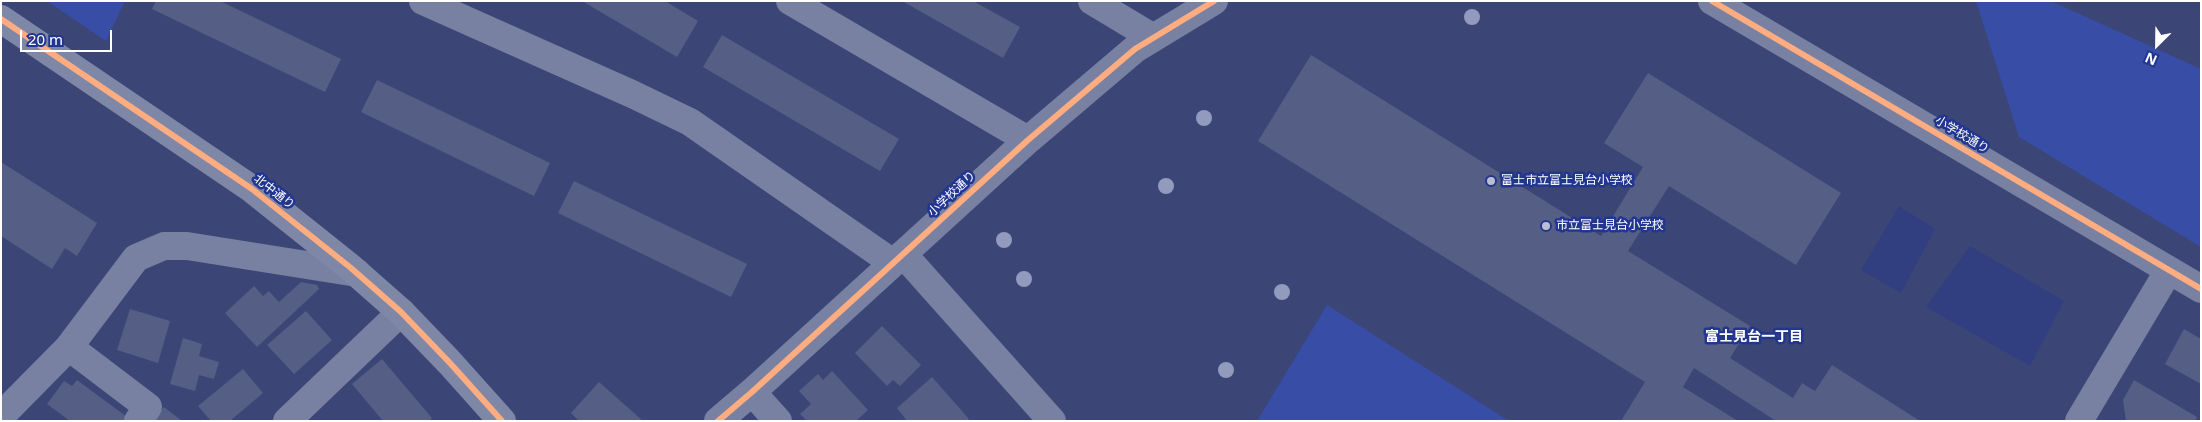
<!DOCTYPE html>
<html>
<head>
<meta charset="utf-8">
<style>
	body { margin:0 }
	#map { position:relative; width:2202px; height:422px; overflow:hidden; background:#3b4677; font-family:"Noto Sans",sans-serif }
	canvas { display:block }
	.frame { position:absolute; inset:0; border:2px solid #fff; pointer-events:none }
	.north { position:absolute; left:2132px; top:20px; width:50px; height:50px; -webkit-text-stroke:4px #223690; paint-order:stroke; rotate:203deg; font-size:14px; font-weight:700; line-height:20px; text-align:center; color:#fff }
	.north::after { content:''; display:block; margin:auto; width:18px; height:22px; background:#fff; clip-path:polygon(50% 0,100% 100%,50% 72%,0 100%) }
	.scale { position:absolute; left:20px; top:30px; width:92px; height:22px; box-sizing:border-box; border:2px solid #fff; border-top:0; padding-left:6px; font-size:15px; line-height:18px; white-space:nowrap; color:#fff; -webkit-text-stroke:4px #223690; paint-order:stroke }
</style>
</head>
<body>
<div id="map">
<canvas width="2202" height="422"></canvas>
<div class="frame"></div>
<div class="north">N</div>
<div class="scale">20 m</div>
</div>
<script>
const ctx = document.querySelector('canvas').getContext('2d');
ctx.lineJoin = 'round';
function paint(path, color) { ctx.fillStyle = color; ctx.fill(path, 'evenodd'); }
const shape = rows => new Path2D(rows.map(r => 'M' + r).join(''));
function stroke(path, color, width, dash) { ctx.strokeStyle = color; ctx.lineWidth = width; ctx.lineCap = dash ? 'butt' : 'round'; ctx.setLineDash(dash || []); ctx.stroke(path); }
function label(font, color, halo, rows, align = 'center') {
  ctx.font = font + ' "Noto Sans","Noto Sans JP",sans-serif'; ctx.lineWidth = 5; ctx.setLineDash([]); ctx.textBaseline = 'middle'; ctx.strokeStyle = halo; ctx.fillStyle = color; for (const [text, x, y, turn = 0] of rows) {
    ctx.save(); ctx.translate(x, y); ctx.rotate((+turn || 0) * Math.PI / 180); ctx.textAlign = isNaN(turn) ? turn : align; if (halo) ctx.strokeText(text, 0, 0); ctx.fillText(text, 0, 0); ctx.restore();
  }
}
paint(shape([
	[47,1,125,1,106,41],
	[1976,1,2051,1,2201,69,2201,247,2019,137],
	[1327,305,1509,421,1257,421]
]), '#374da6');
paint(shape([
	[1899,206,1935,229,1901,293,1861,270],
	[1970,246,2064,301,2030,366,1926,307]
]), '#313f81');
paint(shape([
	[156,1,220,1,341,59,325,92,152,9],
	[582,1,665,1,698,21,677,57],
	[902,1,973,1,1020,27,1003,58],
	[722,35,899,139,880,171,703,67],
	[1311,55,1601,236,1643,167,1604,143,1648,73,1841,193,1796,265,1669,186,1628,251,1750,326,1730,358,1793,398,1802,383,1815,391,1832,365,1920,421,1776,421,1694,368,1683,387,1738,421,1621,421,1645,382,1258,141],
	[377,80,550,163,534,196,361,112],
	[1,162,97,223,77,256,65,248,52,269,1,236],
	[574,181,747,264,731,297,558,213],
	[301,282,317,285,319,289,257,347,225,313,254,286,263,296,269,291,279,302],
	[130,309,170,321,158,363,117,350],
	[306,311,332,340,294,374,267,345],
	[882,326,921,365,900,386,893,380,887,386,855,353],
	[2184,329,2201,339,2201,384,2165,364],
	[183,338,202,344,199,356,219,362,214,379,199,375,195,391,170,384],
	[382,359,432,418,429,421,383,421,352,384],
	[243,369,263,393,230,421,211,421,198,406],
	[832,371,868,410,856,421,807,421,800,414,811,404,799,391,818,374,823,380],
	[932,377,969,419,967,421,907,421,897,408],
	[77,380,127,417,125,421,70,421,47,404,64,381,72,386],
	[2134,380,2197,417,2195,421,2126,421,2123,400],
	[599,382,643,421,579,421,571,413],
	[164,407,182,421,153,421]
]), '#555e85');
stroke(shape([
	[423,1,632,94,690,122,893,263],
	[790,1,1028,140],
	[1092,1,1152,37],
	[1712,1,2201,289],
	[903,254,1052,421],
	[69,347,148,407,138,421],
	[752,392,778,421],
	[1,416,69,347,136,258,164,246,187,246,357,273],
	[287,421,401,312],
	[718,421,752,392,1028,140,1135,49,1214,1],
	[2079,421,2169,270]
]), '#7881a2', 28);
stroke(shape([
	[1,19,252,189,351,268,401,312,450,363,502,421]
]), '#7f87a7', 28);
stroke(shape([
	[1712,1,2201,289],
	[1,19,252,189,351,268,401,312,450,363,502,421],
	[718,421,752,392,1028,140,1135,49,1214,1]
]), '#ffac80', 6);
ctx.fillStyle = '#929abe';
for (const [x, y] of [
	[1472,17],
	[1204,118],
	[1166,186],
	[1004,240],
	[1024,279],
	[1282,292],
	[1226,370]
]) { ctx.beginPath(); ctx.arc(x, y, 8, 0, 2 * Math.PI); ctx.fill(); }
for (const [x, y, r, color] of [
	[1491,181,5,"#babecf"],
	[1546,226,5,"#babecf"]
]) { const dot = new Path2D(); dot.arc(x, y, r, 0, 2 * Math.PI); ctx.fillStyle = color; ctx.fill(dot); stroke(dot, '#223690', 2); }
label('12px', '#fff', '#223690', [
	["小学校通り",1962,135,31],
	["北中通り",274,192,38],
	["小学校通り",952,194,-43]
]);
label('12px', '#fff', '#223690', [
	["富士市立富士見台小学校",1501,181],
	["市立富士見台小学校",1556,226]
], 'left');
label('bold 14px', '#fff', '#223690', [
	["富士見台一丁目",1754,337]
]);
</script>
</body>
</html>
